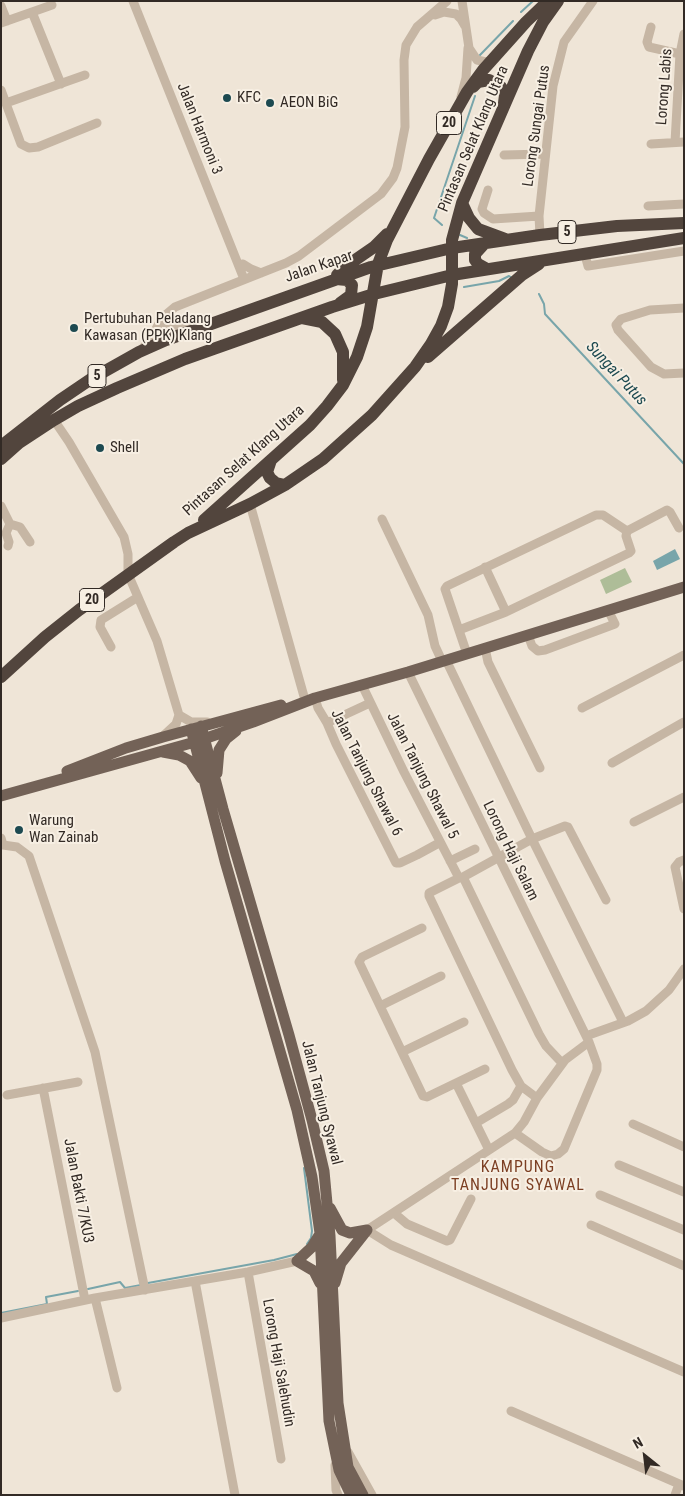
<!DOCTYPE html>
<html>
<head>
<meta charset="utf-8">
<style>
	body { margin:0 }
	#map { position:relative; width:685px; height:1496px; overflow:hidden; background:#efe5d7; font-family:"Roboto Condensed",sans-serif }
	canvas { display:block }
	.frame { position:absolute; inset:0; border:2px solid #322a25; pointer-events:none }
	.north { position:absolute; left:620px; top:1431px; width:50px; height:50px; -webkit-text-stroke:4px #f7efe3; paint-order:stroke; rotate:331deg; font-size:14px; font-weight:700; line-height:20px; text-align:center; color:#322a25 }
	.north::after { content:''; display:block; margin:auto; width:18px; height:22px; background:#322a25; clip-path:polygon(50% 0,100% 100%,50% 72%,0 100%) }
</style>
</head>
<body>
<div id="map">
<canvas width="685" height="1496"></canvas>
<div class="frame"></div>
<div class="north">N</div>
</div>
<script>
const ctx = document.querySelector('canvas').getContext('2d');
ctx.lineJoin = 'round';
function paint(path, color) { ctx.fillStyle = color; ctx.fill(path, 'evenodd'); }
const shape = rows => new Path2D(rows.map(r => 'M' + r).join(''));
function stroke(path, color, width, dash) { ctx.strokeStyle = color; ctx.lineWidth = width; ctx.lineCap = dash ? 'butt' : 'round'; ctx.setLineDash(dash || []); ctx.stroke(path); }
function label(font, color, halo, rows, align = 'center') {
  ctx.font = font + ' "Roboto Condensed",sans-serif'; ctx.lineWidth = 4; ctx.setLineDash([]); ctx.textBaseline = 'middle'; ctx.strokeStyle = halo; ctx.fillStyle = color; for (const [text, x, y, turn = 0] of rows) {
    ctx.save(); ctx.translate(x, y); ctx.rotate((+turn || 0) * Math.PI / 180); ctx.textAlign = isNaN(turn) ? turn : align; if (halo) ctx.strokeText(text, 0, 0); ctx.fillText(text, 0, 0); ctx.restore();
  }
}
paint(shape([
	[625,568,632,582,606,594,600,580]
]), '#aebd98');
paint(shape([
	[675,549,680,559,657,570,653,561]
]), '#78a5aa');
stroke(shape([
	[521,12,533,1],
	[480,55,513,21],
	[442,225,434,218,475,96],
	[460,235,467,238],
	[464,287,499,281,509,276,512,278],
	[539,294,544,304,545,314,684,464],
	[304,1168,312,1231,311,1238,307,1244],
	[148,1283,274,1260,297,1254],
	[88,1289,120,1282,125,1288,141,1285],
	[1,1313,47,1304,46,1297,78,1291]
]), '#78a5aa', 2);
stroke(shape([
	[133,1,244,279],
	[462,1,469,48,477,60,486,62,491,61],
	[1,6,7,21],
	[32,12,61,84],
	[435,15,444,12,456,14,461,19,465,26],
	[1,23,52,5],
	[651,27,647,42,649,47,680,54],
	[1,90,21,144,29,148,38,147,97,123],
	[461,97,466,78,468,48],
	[6,103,85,75],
	[675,142,680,54,684,34],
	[651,144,684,142],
	[504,155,545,154],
	[488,190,482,209,484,213,493,219,539,216],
	[648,206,684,204],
	[540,235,539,216,553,86,564,42,593,1],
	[585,255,588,266,684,251],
	[243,264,251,269,261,273],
	[684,308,650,310,621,319,616,325,618,330,651,367,664,374,684,373],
	[162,318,166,324,171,327,176,329,190,328],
	[142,349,150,340,162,318,175,307,286,263,299,256,381,194,393,178,397,168,405,127,404,60,406,45,417,27,447,1],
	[54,420,69,442,124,537,128,554,128,574,157,641,179,715],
	[250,504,305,700],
	[1,506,10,524,6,533,9,542,8,546],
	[382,519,428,615,435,646,442,661],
	[10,524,20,527,30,542],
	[485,567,506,612],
	[459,630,506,612,629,553,631,551,626,536,627,531,667,510,670,512,679,528],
	[528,635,532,646,538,651,545,650,615,624,608,610],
	[111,647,100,627,101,620,138,597],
	[485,648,488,662,540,768],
	[467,654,446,592,445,589,447,586,596,515,603,515,627,531],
	[446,660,532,839,623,1022],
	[408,672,589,1042,597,1064,597,1070,564,1149,558,1154,551,1156,542,1152,515,1133],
	[362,685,404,772,459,878],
	[315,698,318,708,327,723,336,744,396,863,400,863,417,855,439,843],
	[582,708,684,655],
	[179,715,191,722,207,722],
	[327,723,370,703],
	[163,736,176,724,179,715],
	[612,763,684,722],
	[634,822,684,797],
	[1,838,3,845,17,847,29,856,95,1052,145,1290],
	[684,860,679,862,675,867,684,909],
	[450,861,475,849],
	[463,877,539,1034,546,1046,562,1063],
	[422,928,362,957,359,962,423,1096,427,1097,485,1069],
	[380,1006,441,976],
	[586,1036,628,1021,646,1011,669,990,684,969],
	[589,1042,565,1060,537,1098,524,1122,515,1133,367,1230,391,1245,684,1372],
	[402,1052,464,1022],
	[456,1083,489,1150],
	[43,1088,85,1300],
	[7,1095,78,1082],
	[537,1098,521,1086,512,1070,429,896,429,893,459,878,463,877,532,839,565,826,568,827,606,900],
	[476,1123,508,1104,513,1100,521,1086],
	[633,1124,684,1147],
	[619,1165,684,1192],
	[600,1195,684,1230],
	[394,1213,407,1224,447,1241,450,1240,471,1199],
	[591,1225,684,1266],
	[248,1272,281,1459],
	[195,1281,235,1495],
	[95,1298,117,1388],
	[1,1318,95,1298,248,1272,297,1261],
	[511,1411,684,1486],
	[348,1452,372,1495],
	[335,1465,336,1490,338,1495],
	[675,1495,679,1484]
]), '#c6b6a4', 9);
stroke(shape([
	[201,726,223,809,289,1035,312,1120,324,1171,330,1236,338,1403,348,1467,363,1495],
	[191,729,225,861,297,1110,312,1177,320,1233,329,1421,339,1470,351,1495],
	[163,752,179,755,190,761,201,778],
	[67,771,126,748,163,737,281,705],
	[217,773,219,750,226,739,236,731],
	[1,796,195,742,253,722,315,698,408,672,684,587],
	[330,1208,342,1230,350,1233,367,1230],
	[320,1283,314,1271,297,1261,312,1247,320,1234],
	[335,1283,341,1263,367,1230]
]), '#736257', 11);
stroke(shape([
	[473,87,478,82,489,80,501,87,505,95,504,103],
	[462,203,469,218,478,229,505,239],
	[485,243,475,254,475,260,478,264,487,269],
	[337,275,345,267,374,247,387,234],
	[336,279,347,280,352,285,351,295,340,303],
	[302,318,322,322,335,334,343,352,343,380],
	[428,357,522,275,539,264],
	[1,446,60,400,91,379,139,352,166,340,371,267,452,248,540,235,617,226,684,223],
	[1,459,19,443,54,420,78,406,117,388,185,359,332,307,374,294,452,275,684,238],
	[271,460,267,472,270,478,276,483,285,485],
	[204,520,310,425,327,406,343,385,357,357,367,327,378,264,387,240,429,159,467,92,483,70,526,22,548,1],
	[1,677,45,637,79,610,174,542,188,533,250,504,285,485,323,459,372,415,415,367,431,344,441,326,448,307,452,284,452,240,462,203,528,51,543,22,558,1]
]), '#52453d', 12);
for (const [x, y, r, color] of [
	[227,98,5,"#1d4a51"],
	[270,103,5,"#1d4a51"],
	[74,328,5,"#1d4a51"],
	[100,448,5,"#1d4a51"],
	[19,830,5,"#1d4a51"]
]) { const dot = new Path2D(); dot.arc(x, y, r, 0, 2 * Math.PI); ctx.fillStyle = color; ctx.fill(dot); stroke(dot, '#f7efe3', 2); }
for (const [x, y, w] of [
	[449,123,25],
	[567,232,18],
	[97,376,18],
	[92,600,25]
]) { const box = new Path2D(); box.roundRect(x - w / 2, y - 11.5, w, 23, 4); ctx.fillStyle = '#f7efe3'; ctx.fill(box); stroke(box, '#322a25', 1); }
label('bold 14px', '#322a25', null, [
	["20",449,123],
	["5",567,232],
	["5",97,376],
	["20",92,600]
]);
label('15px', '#322a25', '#f7efe3', [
	["Lorong Labis",665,87,-86],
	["Lorong Sungai Putus",537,126,-82],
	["Jalan Harmoni 3",199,129,68],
	["Pintasan Selat Klang Utara",474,139,-67],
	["Jalan Kapar",319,267,-19],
	["Pintasan Selat Klang Utara",244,461,-42],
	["Jalan Tanjung Shawal 6",366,773,63],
	["Jalan Tanjung Shawal 5",422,776,63],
	["Lorong Haji Salam",510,851,64],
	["Jalan Tanjung Syawal",321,1103,76],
	["Jalan Bakti 7/KU3",78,1191,79],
	["Lorong Haji Salehudin",278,1363,80]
]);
label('15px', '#322a25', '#f7efe3', [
	["KFC",237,98],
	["AEON BiG",280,103],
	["Pertubuhan Peladang",84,319],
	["Kawasan (PPK) Klang",84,336],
	["Shell",110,448],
	["Warung",29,821],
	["Wan Zainab",29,838]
], 'left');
label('italic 16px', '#1d4a51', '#f7efe3', [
	["Sungai Putus",616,374,47]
]);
ctx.letterSpacing = '1px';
label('16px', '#7c3f23', '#f7efe3', [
	["KAMPUNG",518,1168],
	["TANJUNG SYAWAL",518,1186]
]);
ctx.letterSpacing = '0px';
</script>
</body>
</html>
